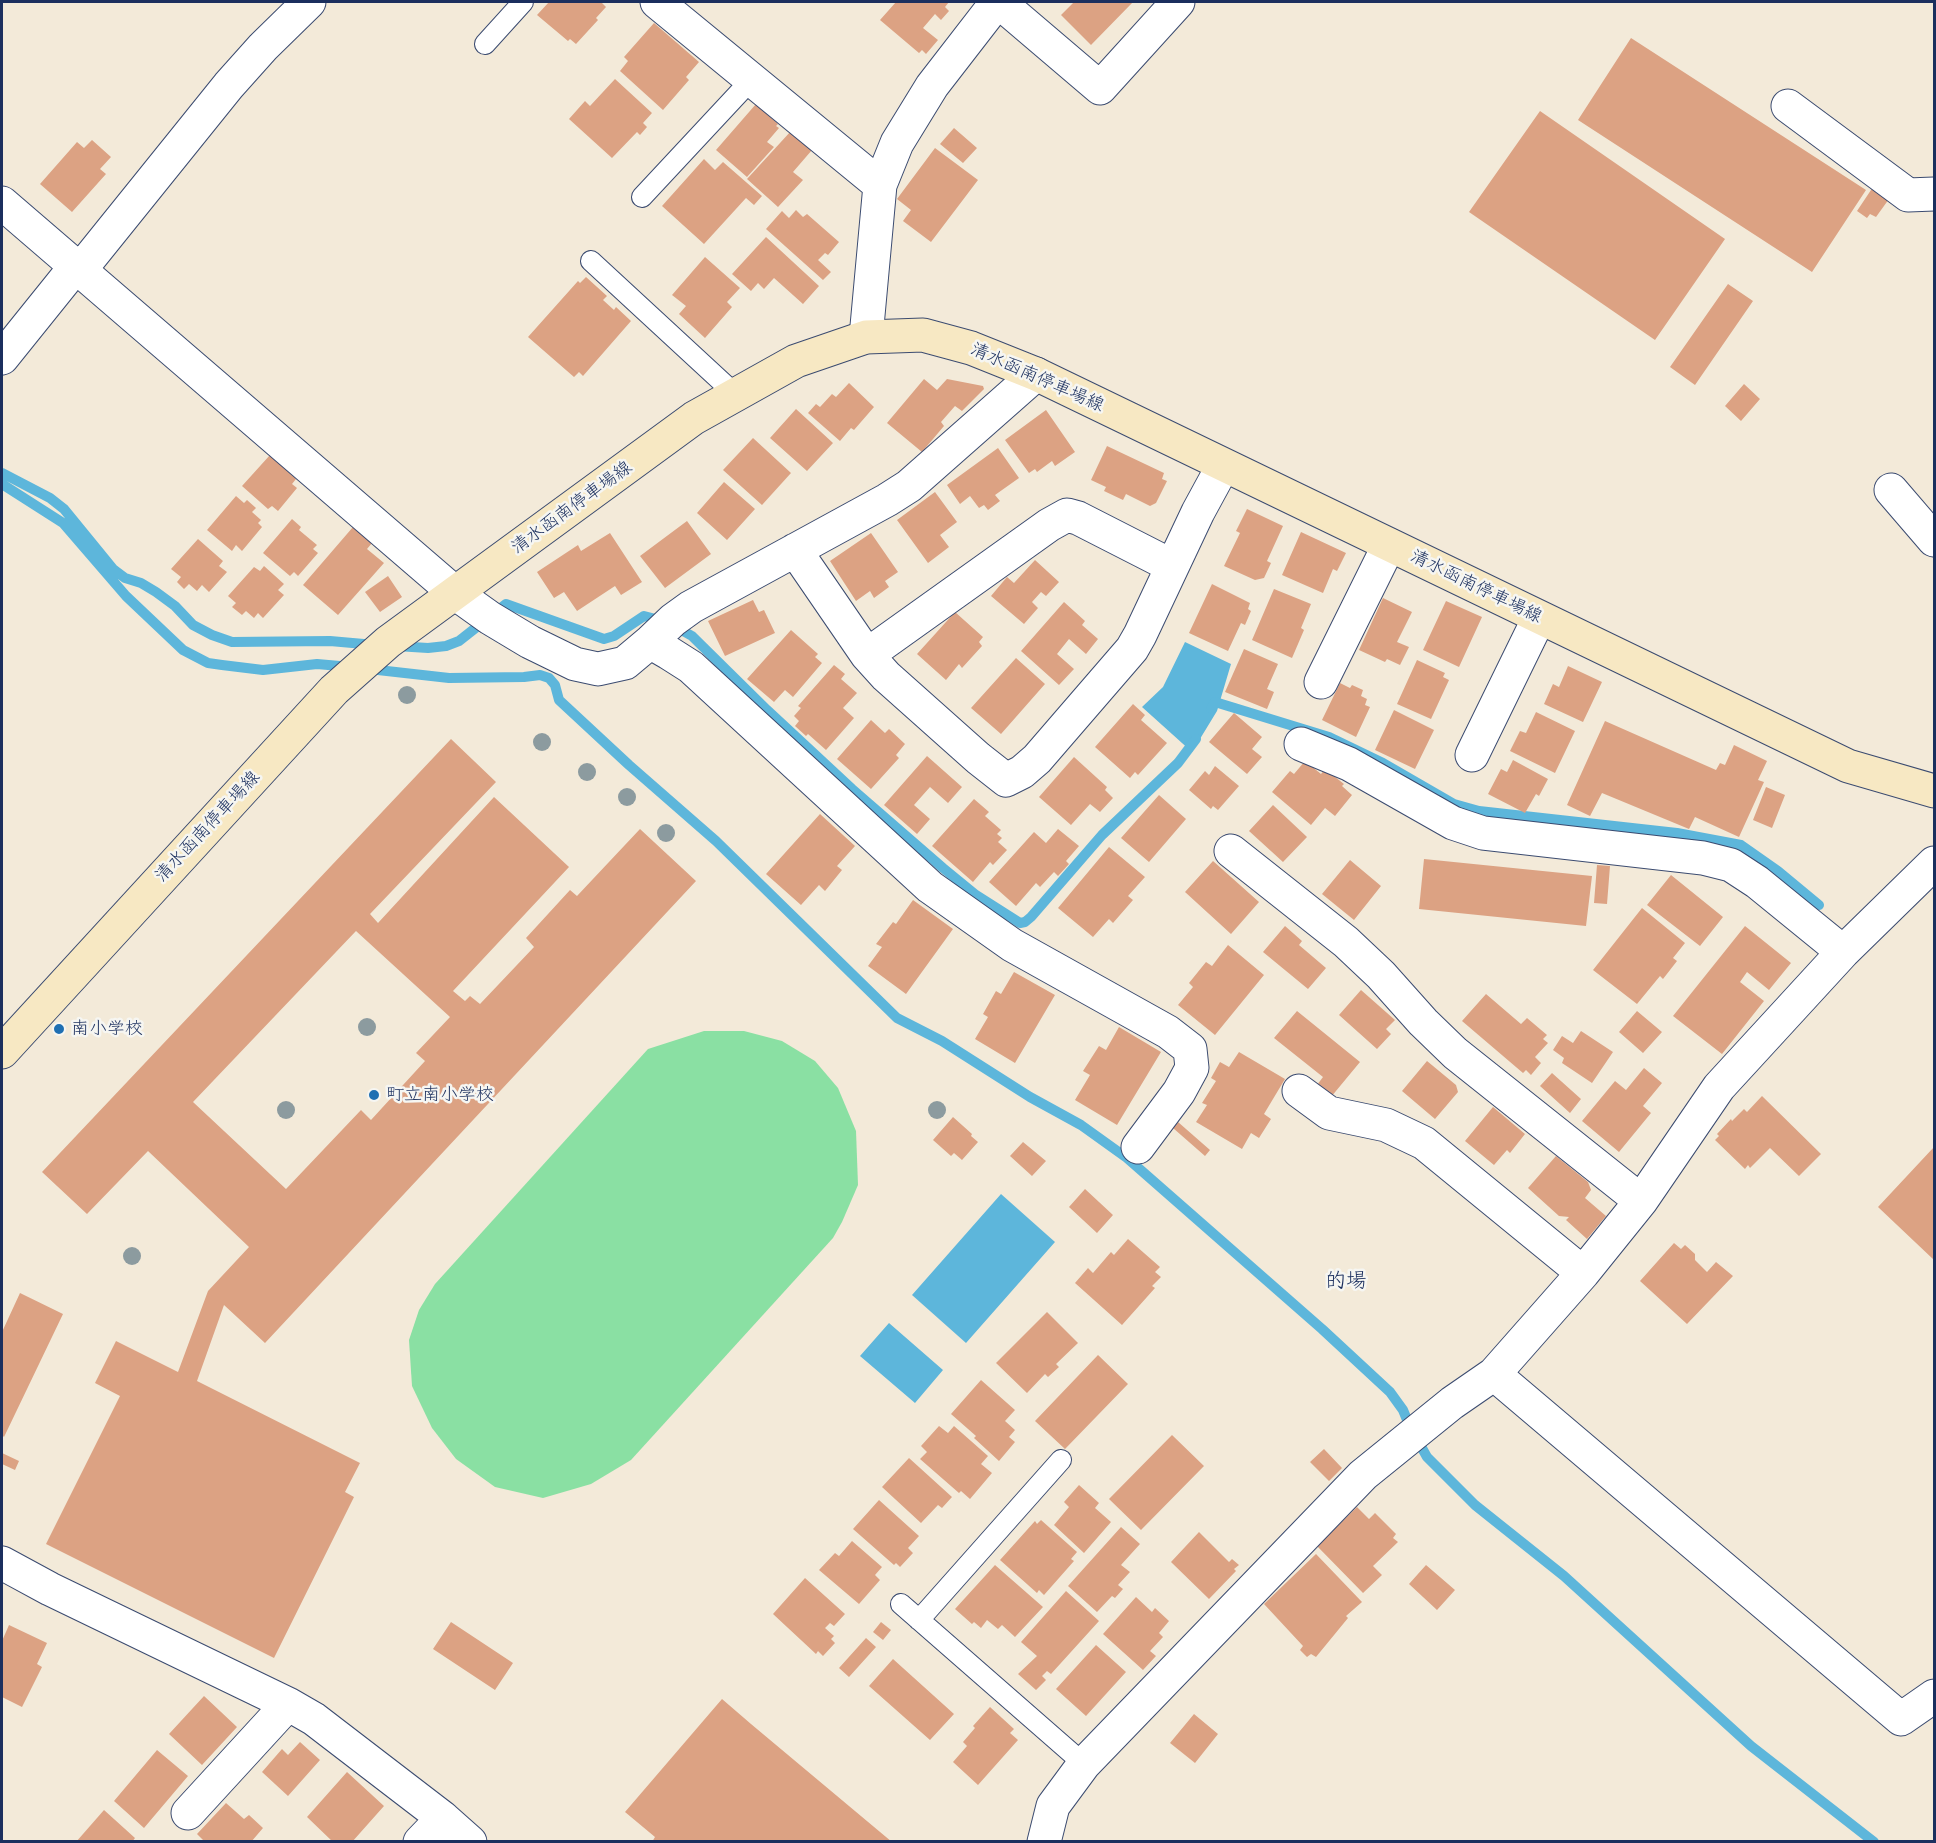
<!DOCTYPE html>
<html>
<head>
<meta charset="utf-8">
<style>
	body { margin:0 }
	#map { position:relative; width:1936px; height:1843px; overflow:hidden; background:#f3ead9; font-family:"Balsamiq Sans",sans-serif }
	canvas { display:block }
	.frame { position:absolute; inset:0; border:3px solid #1b2f5e; pointer-events:none }
</style>
</head>
<body>
<div id="map">
<canvas width="1936" height="1843"></canvas>
<div class="frame"></div>
</div>
<script>
const ctx = document.querySelector('canvas').getContext('2d');
ctx.lineJoin = 'round';
function paint(path, color) { ctx.fillStyle = color; ctx.fill(path, 'evenodd'); }
const shape = rows => new Path2D(rows.map(r => 'M' + r).join(''));
function stroke(path, color, width, dash) { ctx.strokeStyle = color; ctx.lineWidth = width; ctx.lineCap = dash ? 'butt' : 'round'; ctx.setLineDash(dash || []); ctx.stroke(path); }
function label(font, color, halo, rows, align = 'center') {
  ctx.font = font + ' "Balsamiq Sans","Klee One",sans-serif'; ctx.lineWidth = 5; ctx.setLineDash([]); ctx.textBaseline = 'middle'; ctx.strokeStyle = halo; ctx.fillStyle = color; for (const [text, x, y, turn = 0] of rows) {
    ctx.save(); ctx.translate(x, y); ctx.rotate((+turn || 0) * Math.PI / 180); ctx.textAlign = isNaN(turn) ? turn : align; if (halo) ctx.strokeText(text, 0, 0); ctx.fillText(text, 0, 0); ctx.restore();
  }
}
paint(shape([
	[704,1031,744,1031,782,1041,815,1061,838,1088,856,1131,858,1185,842,1222,833,1238,631,1460,591,1484,543,1498,495,1487,456,1459,432,1428,412,1386,409,1340,419,1310,435,1284,648,1049]
]), '#8ae0a3');
paint(shape([
	[1185,642,1231,664,1217,711,1192,752,1142,707,1163,687],
	[1001,1194,1055,1242,966,1343,912,1295],
	[889,1323,943,1370,915,1403,860,1356]
]), '#5db6db');
stroke(shape([
	[2,473,50,498,64,509,113,569,125,578,141,583,156,592,175,606,193,625,212,635,232,642,330,641,375,645],
	[2,484,63,523,126,596,183,650,208,663,222,665,263,670,317,664,351,667],
	[396,646,428,648,446,646,459,641,506,604,604,639,614,636,644,616,667,622,692,636,767,710,852,789,943,868,976,895,1020,923,1025,922,1031,917,1102,835,1178,763,1196,739],
	[369,669,449,678,524,677,540,675,549,678,555,685,559,700,629,765,716,841,897,1018,942,1041,1030,1097,1081,1125,1127,1158,1322,1329,1390,1392,1403,1410,1410,1427,1427,1457,1475,1505,1564,1576,1751,1746,1874,1842],
	[1211,709,1215,702,1329,737,1383,763,1454,804,1479,811,1677,833,1741,845,1778,871,1819,905]
]), '#5db6db', 10);
paint(shape([
	[549,2,604,2,602,3,606,7,596,18,598,20,576,44,570,39,568,41,537,15],
	[896,2,949,2,945,7,949,11,941,20,935,14,923,28,938,40,926,54,922,50,919,53,880,20],
	[1074,2,1133,2,1091,45,1061,15],
	[654,23,699,62,686,77,689,80,663,110,620,71,628,61,624,57],
	[1631,38,1866,190,1812,272,1578,120],
	[615,79,652,113,643,123,647,127,640,135,637,132,612,158,569,119,585,101,590,106],
	[756,104,778,124,776,126,779,128,767,142,774,147,747,177,716,150],
	[1540,111,1725,239,1655,340,1469,212],
	[954,128,977,148,963,163,940,144],
	[791,131,812,150,793,172,803,180,778,207,747,179],
	[92,140,111,157,100,169,106,174,72,212,40,184,77,142,84,148],
	[935,148,978,180,931,242,903,221,911,210,897,199],
	[704,159,715,170,723,162,762,196,754,205,746,198,704,244,662,206],
	[1873,187,1889,199,1876,217,1870,214,1867,218,1857,211],
	[796,210,803,217,807,214,839,242,828,255,825,253,818,260,831,272,823,280,766,229,782,211,789,218],
	[766,237,819,286,803,304,774,278,764,289,758,283,751,291,732,274],
	[705,257,740,288,727,302,732,307,705,338,679,314,686,306,672,295],
	[586,277,607,296,603,300,614,310,616,307,631,321,583,376,579,372,574,377,528,337,578,281,580,283],
	[1728,284,1753,301,1695,385,1670,367],
	[924,379,937,390,947,379,983,386,984,389,962,411,955,406,941,422,944,426,922,452,887,423],
	[849,383,874,407,854,430,851,428,840,441,808,413,816,404,820,407,832,394,836,397],
	[1744,384,1760,399,1741,421,1725,406],
	[796,409,833,443,807,471,770,438],
	[1046,410,1075,452,1055,466,1052,461,1037,472,1035,469,1029,473,1005,440],
	[753,438,791,473,762,505,723,470],
	[1107,446,1164,473,1162,479,1167,481,1156,503,1150,506,1126,494,1123,500,1104,491,1106,487,1091,480],
	[998,448,1019,478,995,495,1000,501,988,510,984,505,979,508,970,496,960,504,947,485],
	[270,455,296,479,292,484,297,488,278,511,272,506,268,509,242,486],
	[724,482,755,509,727,540,697,513],
	[935,492,957,522,940,535,949,547,928,563,897,520],
	[236,496,244,503,247,500,256,508,252,512,261,520,258,523,262,527,242,551,236,545,232,551,207,530],
	[1247,509,1283,526,1267,561,1271,563,1264,578,1255,580,1224,566,1240,533,1236,531],
	[292,519,301,527,299,530,317,545,313,549,318,553,298,576,294,572,290,576,263,553],
	[687,521,711,554,665,588,640,556],
	[353,527,372,543,367,549,384,563,338,615,303,585],
	[1301,532,1346,553,1337,571,1333,569,1323,593,1282,575],
	[610,533,642,582,621,595,615,586,577,611,564,592,554,598,537,572,578,545,581,551],
	[871,533,898,572,885,581,889,587,874,598,870,591,856,601,830,561],
	[198,539,223,561,219,566,227,572,209,592,202,585,197,591,189,584,184,589,177,582,181,577,171,569],
	[1035,560,1059,582,1046,596,1041,592,1032,602,1038,608,1024,624,991,596,1007,577,1014,583],
	[264,566,284,584,278,590,284,595,263,618,258,613,254,618,246,611,242,615,232,607,236,603,228,596,254,567,260,571],
	[388,576,402,597,380,612,365,592],
	[1212,584,1250,603,1248,609,1251,611,1245,625,1241,623,1228,651,1189,633],
	[1274,589,1311,604,1301,628,1304,630,1292,658,1252,640],
	[1383,598,1412,612,1397,642,1409,647,1400,665,1387,659,1385,662,1359,650],
	[753,600,759,612,764,610,775,633,725,656,708,621],
	[1446,601,1482,617,1459,667,1423,650],
	[1064,602,1085,621,1082,625,1098,639,1086,654,1069,639,1057,654,1074,669,1059,685,1021,651],
	[955,612,983,637,979,642,982,646,962,668,959,664,946,680,917,654],
	[791,630,818,654,815,657,822,663,793,697,785,690,774,702,747,679],
	[1244,649,1278,664,1267,689,1274,692,1267,709,1225,692],
	[1016,658,1045,684,1001,734,971,708],
	[1417,660,1445,673,1443,677,1449,680,1431,719,1397,704],
	[834,665,845,674,841,679,857,693,843,708,854,718,826,750,808,734,806,736,795,726,799,721,794,716,801,708,798,706],
	[1568,666,1602,682,1583,722,1544,704,1553,684,1559,687],
	[1340,683,1350,688,1352,685,1363,690,1361,696,1367,699,1365,705,1370,707,1356,737,1322,720],
	[1133,704,1145,715,1141,720,1167,743,1138,775,1135,772,1130,778,1095,747],
	[1394,710,1434,730,1415,769,1375,750],
	[1536,712,1575,731,1555,773,1510,751,1520,731,1526,733],
	[1234,713,1262,737,1252,749,1262,757,1247,774,1209,742],
	[871,720,885,733,889,729,905,744,896,755,899,758,871,789,837,759],
	[1605,721,1716,770,1720,763,1725,765,1734,745,1767,761,1758,780,1764,782,1739,837,1695,817,1689,829,1602,793,1590,816,1567,805],
	[451,739,496,782,370,914,378,923,494,797,569,867,453,991,465,1001,470,996,480,1004,534,947,526,938,570,890,577,896,640,829,696,881,265,1343,224,1305,197,1381,360,1463,345,1492,354,1497,274,1658,46,1544,120,1396,95,1383,116,1341,178,1372,208,1291,249,1247,148,1151,87,1214,42,1172],
	[356,931,450,1017,416,1053,425,1061,371,1120,361,1110,286,1189,193,1102],
	[927,756,962,787,948,803,930,787,914,805,930,819,917,834,884,805],
	[1074,757,1107,787,1105,790,1113,798,1100,812,1090,804,1071,825,1039,797],
	[1513,760,1548,779,1539,796,1536,794,1525,813,1488,794,1501,769,1507,772],
	[1305,761,1321,774,1325,769,1344,784,1342,786,1352,795,1335,816,1325,808,1311,825,1272,792,1290,771,1294,774],
	[1215,766,1239,786,1218,810,1213,806,1211,809,1189,790,1205,771,1209,775],
	[1766,787,1785,795,1772,828,1753,820],
	[1159,795,1186,819,1149,862,1121,838],
	[974,799,989,812,985,816,1001,830,997,834,1002,838,998,842,1007,850,993,865,990,862,973,882,932,846],
	[1273,805,1307,837,1283,862,1249,831],
	[820,814,855,846,837,866,842,870,825,891,819,885,801,905,766,874],
	[1058,829,1079,846,1066,861,1069,864,1058,876,1054,872,1040,887,1036,883,1016,906,989,882,1034,832,1046,843],
	[1109,847,1145,877,1128,896,1133,900,1113,923,1109,919,1093,937,1058,908],
	[1424,859,1592,876,1586,926,1419,909],
	[1350,860,1381,886,1354,920,1322,894],
	[1213,861,1259,902,1231,934,1185,892],
	[1597,865,1610,866,1607,904,1594,903],
	[1671,875,1723,917,1700,946,1647,905],
	[913,900,953,929,906,994,868,966,882,947,876,944,893,922,896,924],
	[1642,908,1685,943,1673,958,1677,961,1663,979,1660,976,1637,1004,1593,970],
	[1285,926,1302,941,1299,945,1326,968,1308,989,1263,952],
	[1745,926,1791,963,1769,990,1747,972,1740,982,1764,1001,1722,1054,1673,1016],
	[1228,945,1264,975,1215,1035,1178,1005,1193,987,1189,983,1206,962,1212,966],
	[1014,972,1055,995,1015,1063,975,1039,988,1017,983,1014,996,991,1001,994],
	[1361,990,1395,1020,1386,1029,1391,1034,1377,1049,1339,1015],
	[1486,994,1521,1024,1527,1018,1547,1035,1543,1039,1548,1043,1535,1057,1541,1063,1531,1075,1526,1070,1523,1073,1462,1021],
	[1297,1011,1360,1062,1331,1097,1317,1085,1323,1077,1274,1038],
	[1637,1011,1662,1032,1643,1053,1619,1032],
	[1119,1027,1161,1052,1117,1125,1075,1100,1090,1075,1083,1071,1099,1046,1106,1050],
	[1581,1031,1613,1052,1592,1083,1562,1063,1564,1058,1553,1050,1562,1036,1573,1043],
	[1239,1052,1285,1079,1264,1114,1271,1119,1259,1138,1251,1133,1242,1149,1196,1122,1207,1105,1202,1103,1216,1081,1211,1078,1220,1062,1229,1067],
	[1427,1061,1456,1085,1458,1092,1435,1119,1402,1091],
	[1644,1068,1662,1083,1643,1106,1651,1113,1619,1152,1582,1121,1615,1081,1626,1090],
	[1552,1073,1581,1099,1570,1113,1540,1086],
	[1762,1096,1821,1154,1799,1176,1770,1148,1750,1168,1748,1165,1745,1169,1715,1140,1719,1136,1717,1134,1731,1119,1732,1121,1744,1109,1747,1112],
	[1493,1107,1525,1134,1510,1153,1507,1150,1494,1165,1465,1141],
	[953,1117,972,1134,971,1136,978,1142,962,1160,954,1153,951,1156,933,1140],
	[1178,1122,1210,1150,1205,1156,1173,1128],
	[1023,1142,1046,1161,1032,1176,1010,1156],
	[1934,1147,1934,1260,1878,1207],
	[1556,1156,1588,1182,1591,1190,1585,1198,1606,1216,1587,1239,1566,1220,1569,1217,1559,1216,1528,1188],
	[1085,1189,1113,1215,1097,1233,1069,1207],
	[1128,1239,1160,1267,1155,1272,1161,1277,1152,1286,1155,1288,1122,1325,1075,1283,1088,1268,1093,1273,1111,1252,1114,1255],
	[1674,1243,1681,1249,1685,1245,1695,1254,1695,1260,1707,1272,1716,1262,1733,1276,1687,1324,1640,1281],
	[20,1293,63,1314,4,1437,2,1435,2,1332],
	[1047,1312,1078,1343,1056,1364,1059,1367,1048,1377,1045,1374,1027,1393,996,1363],
	[1098,1355,1128,1384,1065,1449,1035,1421],
	[981,1380,1015,1410,1005,1421,1015,1430,1009,1437,1015,1442,999,1461,974,1438,976,1436,951,1414],
	[939,1426,948,1433,954,1426,988,1456,981,1464,992,1473,970,1499,961,1491,959,1493,920,1459,927,1452,921,1446],
	[1172,1435,1204,1466,1141,1530,1109,1499],
	[1324,1449,1342,1468,1329,1481,1310,1462],
	[2,1453,19,1461,15,1470,2,1464],
	[909,1458,952,1497,942,1508,938,1505,921,1523,882,1487],
	[1079,1485,1099,1503,1095,1508,1111,1522,1084,1553,1054,1525,1069,1507,1064,1502],
	[879,1500,919,1536,908,1548,913,1553,900,1567,896,1563,894,1565,853,1529],
	[1357,1507,1369,1519,1375,1513,1396,1534,1393,1538,1398,1542,1373,1566,1382,1575,1363,1593,1317,1546],
	[1041,1520,1077,1552,1071,1559,1074,1561,1044,1595,1039,1590,1037,1593,1000,1560,1035,1521,1037,1524],
	[1121,1527,1140,1544,1121,1565,1130,1572,1118,1585,1123,1589,1115,1598,1112,1596,1097,1612,1068,1586],
	[1199,1532,1229,1562,1232,1559,1239,1565,1234,1569,1236,1571,1209,1599,1171,1562],
	[852,1541,882,1567,875,1575,880,1580,859,1604,819,1570,835,1553,839,1556],
	[1316,1554,1362,1602,1346,1616,1348,1618,1316,1657,1311,1654,1307,1657,1300,1650,1303,1646,1264,1604],
	[995,1565,1043,1607,1015,1637,1002,1625,998,1629,987,1620,981,1628,974,1622,972,1624,955,1609],
	[1426,1565,1455,1590,1437,1610,1409,1584],
	[805,1578,845,1614,834,1626,830,1623,825,1628,834,1636,831,1639,835,1643,823,1656,818,1651,816,1654,773,1614],
	[1066,1591,1099,1621,1051,1674,1047,1671,1042,1676,1046,1680,1036,1690,1018,1674,1037,1656,1021,1642],
	[1136,1597,1152,1612,1155,1608,1169,1621,1159,1633,1163,1637,1150,1651,1156,1656,1143,1670,1103,1634],
	[451,1622,513,1663,495,1690,433,1649],
	[881,1622,891,1630,883,1640,873,1632],
	[9,1625,47,1643,37,1664,42,1667,22,1707,2,1697,2,1641],
	[866,1638,876,1647,849,1677,839,1668],
	[1096,1645,1126,1672,1086,1716,1056,1689],
	[893,1659,954,1714,930,1740,869,1686],
	[204,1696,237,1727,202,1765,169,1734],
	[722,1699,751,1724,892,1842,652,1842,655,1837,625,1812],
	[990,1707,1014,1729,1010,1733,1018,1740,978,1785,953,1762,967,1746,963,1742,975,1728,973,1726],
	[1194,1714,1218,1734,1195,1763,1170,1743],
	[300,1742,320,1760,288,1796,262,1772,282,1749,288,1755],
	[157,1750,188,1776,144,1828,114,1801],
	[347,1772,384,1806,352,1842,333,1842,307,1817],
	[226,1803,244,1819,249,1815,263,1828,251,1842,205,1842,197,1834],
	[104,1810,135,1838,132,1842,76,1842]
]), '#dca283');
const service = shape([
	[485,44,523,2],
	[642,197,752,79],
	[591,261,735,394],
	[901,1604,1084,1764],
	[919,1620,1061,1460]
]);
const minor = shape([
	[657,2,880,185],
	[999,2,1100,88,1178,2],
	[1788,106,1908,195,1934,194],
	[2,203,455,593,490,618,530,642,575,664,598,669,625,663,650,642,669,653,691,667,930,887,1012,945,1168,1032,1190,1049,1192,1068,1179,1092,1138,1147],
	[80,270,229,85,263,47,309,2],
	[866,337,880,185,897,143,932,86,997,2],
	[2,358,76,266],
	[1891,490,1934,540],
	[795,550,867,655],
	[1172,566,1078,518,1067,515,1049,525,867,655,886,676,978,758,1006,780,1022,772,1037,759,1132,649,1140,635,1198,512,1223,466],
	[650,642,673,620,691,607,887,500,909,486,1036,374],
	[1321,682,1389,545],
	[1301,744,1349,764,1453,823,1483,833,1703,858,1731,865,1757,882,1843,952],
	[1472,755,1539,618],
	[1231,851,1346,942,1381,975,1423,1022,1455,1053,1641,1201],
	[1299,1091,1329,1113,1386,1125,1424,1143,1583,1273],
	[1494,1374,1901,1719,1934,1696],
	[2,1563,50,1589,288,1704,314,1719,443,1818,470,1842],
	[188,1813,288,1704],
	[420,1842,443,1818],
	[1044,1842,1053,1806,1084,1764,1363,1475,1452,1403,1494,1374,1583,1273,1641,1201,1719,1087,1843,952,1934,863]
]);
const secondary = shape([
	[2,1052,334,690,388,642,694,418,796,361,866,337,923,335,971,348,1036,374,1848,766,1934,791]
]);
stroke(service, '#3b4b70', 22);
stroke(minor, '#3b4b70', 35);
stroke(secondary, '#3b4b70', 35);
stroke(service, '#fff', 20);
stroke(minor, '#fff', 33);
stroke(secondary, '#f7e8c3', 33);
ctx.fillStyle = '#8c9b9f';
for (const [x, y] of [
	[407,695],
	[542,742],
	[587,772],
	[627,797],
	[666,833],
	[367,1027],
	[286,1110],
	[937,1110],
	[132,1256]
]) { ctx.beginPath(); ctx.arc(x, y, 9, 0, 2 * Math.PI); ctx.fill(); }
for (const [x, y, r, color] of [
	[59,1029,6,"#1f6fb2"],
	[374,1095,6,"#1f6fb2"]
]) { const dot = new Path2D(); dot.arc(x, y, r, 0, 2 * Math.PI); ctx.fillStyle = color; ctx.fill(dot); stroke(dot, '#f6f6f2', 2); }
label('18px', '#1b2f5e', '#f6f6f2', [
	["清水函南停車場線",1037,378,24],
	["清水函南停車場線",572,508,-36],
	["清水函南停車場線",1476,587,26],
	["清水函南停車場線",208,827,-47]
]);
label('18px', '#1b2f5e', '#f6f6f2', [
	["南小学校",71,1029],
	["町立南小学校",386,1095]
], 'left');
label('21px', '#1b2f5e', '#f6f6f2', [
	["的場",1346,1282]
]);
</script>
</body>
</html>
